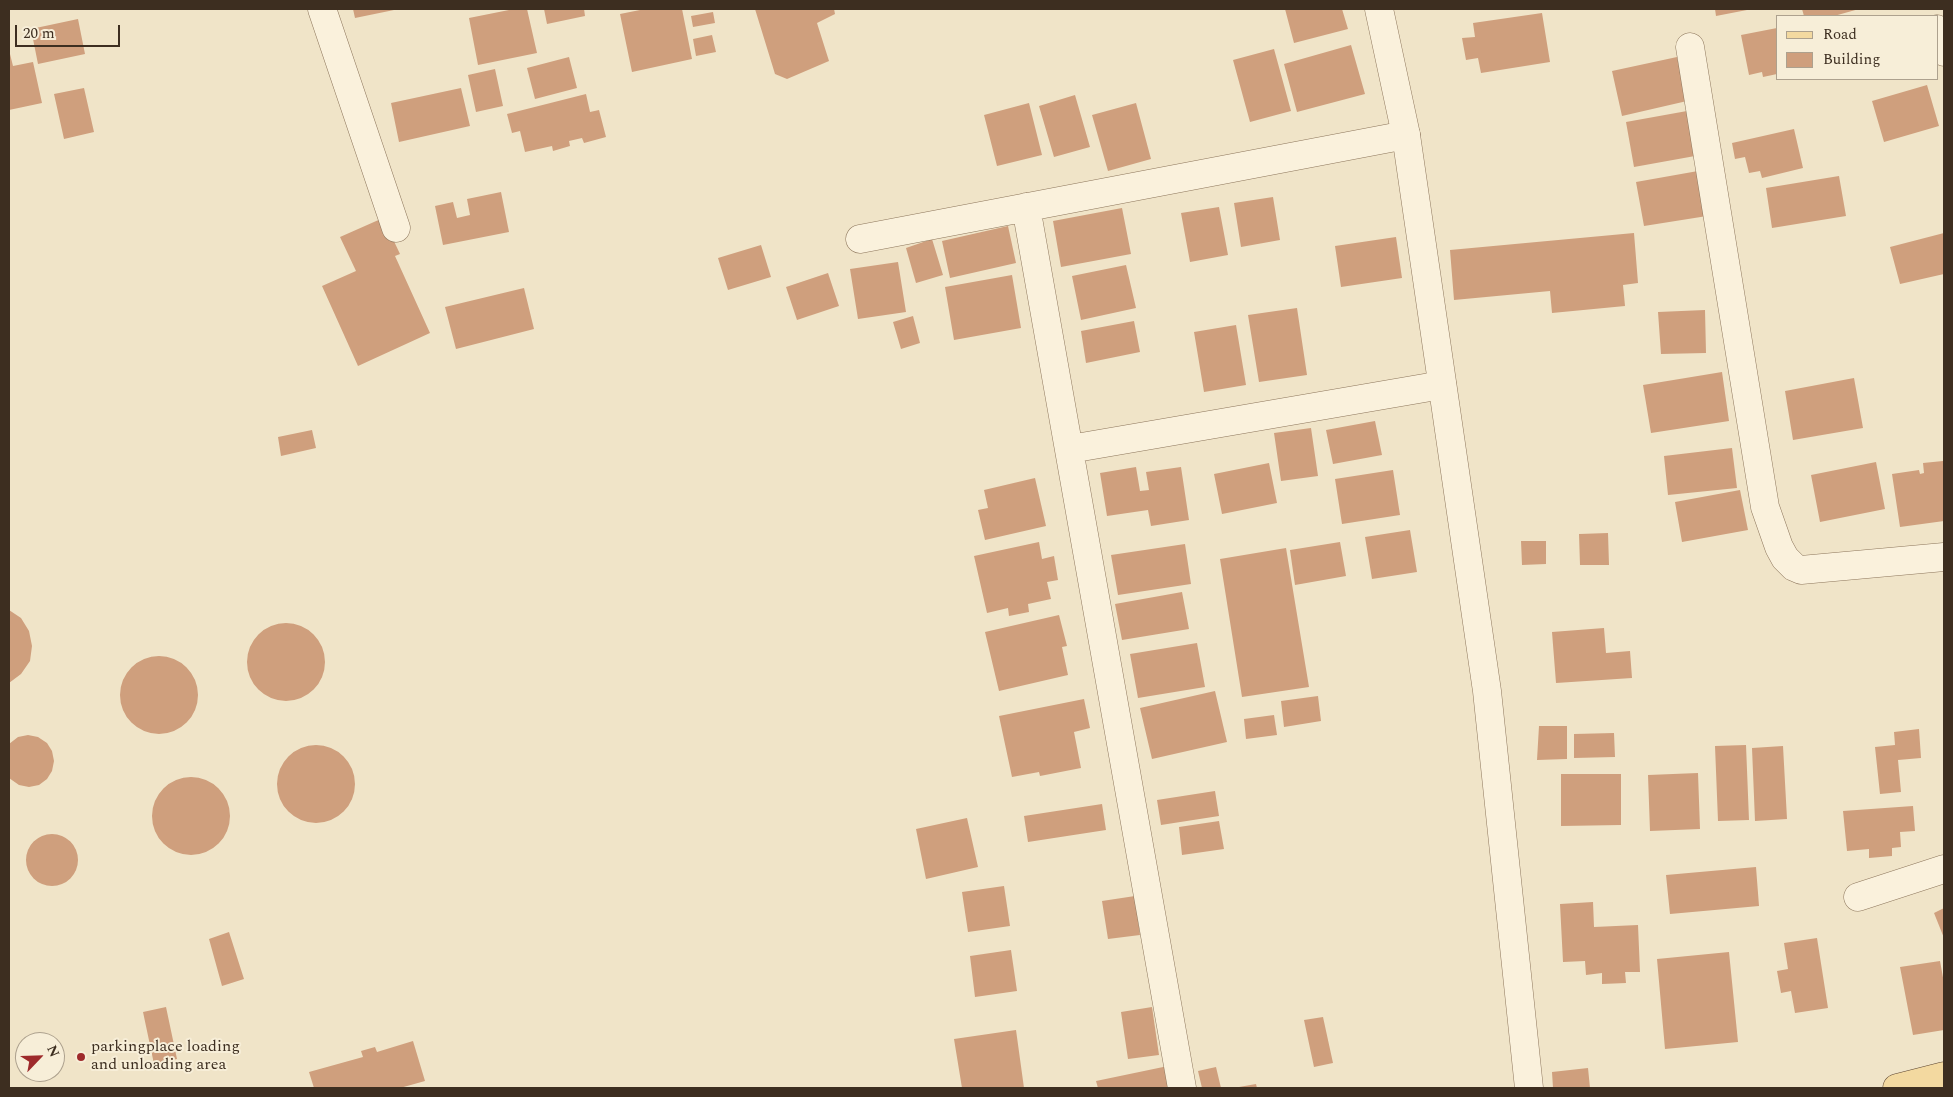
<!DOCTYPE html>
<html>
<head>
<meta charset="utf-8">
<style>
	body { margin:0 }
	#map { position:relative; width:1953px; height:1097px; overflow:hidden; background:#f0e4c8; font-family:Spectral,serif }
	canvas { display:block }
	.frame { position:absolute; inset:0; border:10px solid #3d2e20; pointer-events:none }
	.legend { position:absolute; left:1776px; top:15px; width:162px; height:65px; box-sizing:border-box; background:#f7eed8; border:1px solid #ada18e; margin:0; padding:6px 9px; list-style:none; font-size:15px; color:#3d2e20 }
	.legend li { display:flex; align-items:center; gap:10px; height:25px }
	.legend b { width:25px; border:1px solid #ada18e }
	.north { position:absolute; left:15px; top:1032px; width:50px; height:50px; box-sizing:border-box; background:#f7eed8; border:1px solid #ada18e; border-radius:50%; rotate:66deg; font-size:14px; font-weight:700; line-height:20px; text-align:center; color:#3d2e20 }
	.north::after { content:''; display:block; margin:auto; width:18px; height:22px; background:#9e2a2b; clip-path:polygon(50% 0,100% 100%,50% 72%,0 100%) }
	.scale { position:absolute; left:15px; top:25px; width:105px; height:22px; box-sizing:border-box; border:2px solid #3d2e20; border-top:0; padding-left:6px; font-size:15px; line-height:18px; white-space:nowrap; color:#3d2e20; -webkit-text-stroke:4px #f7eed8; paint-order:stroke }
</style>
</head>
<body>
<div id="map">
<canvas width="1953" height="1097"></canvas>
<div class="frame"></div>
<ul class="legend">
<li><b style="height:6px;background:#f3d9a0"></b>Road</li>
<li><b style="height:14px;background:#cf9f7d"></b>Building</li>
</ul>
<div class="north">N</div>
<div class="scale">20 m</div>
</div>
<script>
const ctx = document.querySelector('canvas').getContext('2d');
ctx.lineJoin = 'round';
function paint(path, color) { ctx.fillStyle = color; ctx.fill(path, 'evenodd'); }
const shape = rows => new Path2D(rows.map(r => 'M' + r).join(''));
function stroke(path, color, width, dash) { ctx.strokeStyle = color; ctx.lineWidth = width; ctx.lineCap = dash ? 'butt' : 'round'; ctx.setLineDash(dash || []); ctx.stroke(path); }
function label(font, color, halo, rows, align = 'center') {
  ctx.font = font + ' Spectral,serif'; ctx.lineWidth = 4; ctx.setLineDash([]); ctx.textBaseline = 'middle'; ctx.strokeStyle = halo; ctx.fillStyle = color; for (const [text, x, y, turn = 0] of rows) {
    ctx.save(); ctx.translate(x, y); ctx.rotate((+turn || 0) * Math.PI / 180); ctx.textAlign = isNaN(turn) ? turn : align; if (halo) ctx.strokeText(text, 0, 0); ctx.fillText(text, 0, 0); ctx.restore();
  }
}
paint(shape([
	[353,9,394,9,394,10,355,18],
	[514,9,527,9,537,53,478,65,469,18],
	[544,9,584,9,585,16,547,24],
	[645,9,682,9,692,59,632,72,620,14],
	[755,9,834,9,835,14,817,23,829,61,787,79,775,74],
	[1285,9,1342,9,1348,29,1294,43],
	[1715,9,1747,9,1747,10,1716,16],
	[1802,9,1859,9,1834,16,1804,16],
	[713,12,715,23,693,27,691,16],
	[1542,13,1550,62,1481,73,1478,58,1466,60,1462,38,1475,37,1473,23],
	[78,19,85,54,38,64,31,29],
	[1777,28,1777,74,1763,77,1762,72,1749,75,1741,35],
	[712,35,716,52,696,56,693,39],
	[1351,45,1365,94,1297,112,1284,64],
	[1274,49,1291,111,1250,122,1233,60],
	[9,50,13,66,33,62,42,103,9,110],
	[569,57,577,88,535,99,527,68],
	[1677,57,1687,101,1622,116,1612,71],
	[495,69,503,106,476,112,468,75],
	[1927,85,1939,126,1884,142,1872,101],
	[84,88,94,132,64,139,54,94],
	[461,88,470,126,399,142,391,103],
	[586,94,590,112,599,110,606,137,584,143,582,138,569,141,570,146,553,151,552,146,525,152,520,131,512,133,507,114],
	[1075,95,1090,147,1054,157,1039,106],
	[1029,103,1042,155,997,166,984,115],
	[1136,103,1151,159,1108,171,1092,115],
	[1687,111,1695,156,1634,167,1626,122],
	[1794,129,1803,168,1762,178,1760,171,1749,173,1745,157,1735,159,1732,143],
	[1698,171,1707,216,1644,226,1636,182],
	[1839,176,1846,216,1772,228,1766,188],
	[501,192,509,232,443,245,435,206,453,202,457,218,470,215,467,199],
	[1273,197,1280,240,1241,247,1234,203],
	[1219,207,1228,255,1190,262,1181,213],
	[1122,208,1131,254,1061,267,1053,221],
	[383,218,400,254,395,256,430,333,358,366,322,286,356,271,340,237],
	[1008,226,1016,263,950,278,942,241],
	[1634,233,1638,283,1623,285,1625,306,1552,313,1550,291,1454,300,1450,250],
	[1944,233,1944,274,1900,284,1890,247],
	[1396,237,1402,278,1341,287,1335,246],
	[932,239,943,275,916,283,906,248],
	[761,245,771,277,728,290,718,258],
	[898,262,906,312,858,319,850,269],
	[1126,265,1136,308,1081,320,1072,276],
	[828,273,839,306,797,320,786,287],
	[1012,275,1021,328,954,340,945,287],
	[524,288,534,329,456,349,445,307],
	[1297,308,1307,375,1259,382,1248,315],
	[1705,310,1706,353,1661,354,1658,312],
	[913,316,920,343,901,349,893,322],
	[1134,321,1140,352,1086,363,1081,331],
	[1236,325,1246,385,1204,392,1194,332],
	[1722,372,1729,421,1651,433,1643,385],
	[1854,378,1863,428,1793,440,1785,391],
	[1375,421,1382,455,1333,464,1326,430],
	[1311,428,1318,476,1281,481,1274,433],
	[312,430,316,448,281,456,278,437],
	[1732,448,1737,488,1668,495,1664,456],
	[1943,461,1944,521,1900,527,1892,474,1919,470,1920,474,1924,473,1923,463],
	[1876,462,1885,509,1820,522,1811,475],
	[1269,463,1277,503,1222,514,1214,474],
	[1136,467,1140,491,1149,490,1146,472,1181,467,1189,520,1151,526,1148,510,1107,516,1100,473],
	[1393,470,1400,515,1342,524,1335,479],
	[1035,478,1046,526,985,540,978,510,988,508,984,490],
	[1740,490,1748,530,1682,542,1675,502],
	[1410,530,1417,572,1372,579,1365,537],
	[1608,533,1609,565,1580,565,1579,534],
	[1521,541,1546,541,1546,564,1522,565],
	[1039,542,1042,559,1054,556,1058,580,1047,582,1051,599,1028,604,1029,612,1009,616,1008,608,987,613,974,556],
	[1340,542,1346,576,1295,585,1290,550],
	[1185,544,1191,584,1118,595,1111,555],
	[1286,548,1309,687,1242,697,1220,559],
	[1182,592,1189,629,1122,640,1115,604],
	[9,610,21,618,29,631,32,646,30,661,21,674,9,683],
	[1059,615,1067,646,1062,647,1068,675,999,691,985,632],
	'247 662a39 39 0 1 1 78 0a39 39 0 1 1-78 0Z',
	[1604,628,1606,653,1630,651,1632,678,1556,683,1552,632],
	[1197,643,1205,687,1138,698,1130,654],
	'120 695a39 39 0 1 1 78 0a39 39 0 1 1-78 0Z',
	[1215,691,1227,742,1152,759,1140,708],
	[1318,696,1321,721,1284,727,1281,701],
	[1084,699,1090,728,1074,732,1081,768,1040,776,1039,772,1012,777,999,716],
	[1274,715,1277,735,1246,739,1244,719],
	[1539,726,1567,726,1567,759,1537,760],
	[1919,729,1921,758,1898,760,1901,792,1880,794,1875,747,1895,745,1894,732],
	[1614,733,1615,757,1574,758,1574,734],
	[28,735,38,737,47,743,52,751,54,761,52,771,47,779,39,785,29,787,19,785,9,778,9,744,18,737],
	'277 784a39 39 0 1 1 78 0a39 39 0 1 1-78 0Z',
	[1746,745,1749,820,1718,821,1715,746],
	[1783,746,1787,819,1755,821,1752,748],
	[1698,773,1700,829,1650,831,1648,775],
	[1561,774,1621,774,1621,825,1561,826],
	'152 816a39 39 0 1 1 78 0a39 39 0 1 1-78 0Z',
	[1215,791,1219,816,1161,825,1157,800],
	[1102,804,1106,830,1028,842,1024,816],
	[1913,806,1915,831,1900,832,1901,847,1892,848,1892,856,1869,858,1869,849,1847,851,1843,811],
	[967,818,978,867,926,879,916,829],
	[1219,821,1224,849,1182,855,1179,827],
	'26 860a26 26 0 1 1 52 0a26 26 0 1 1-52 0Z',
	[1756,867,1759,906,1670,914,1666,875],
	[1004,886,1010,926,968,932,962,892],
	[1135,896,1140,935,1108,939,1102,901],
	[1593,902,1594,927,1638,925,1640,972,1625,972,1626,983,1602,984,1602,973,1586,975,1585,961,1563,962,1560,904],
	[1944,908,1944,938,1934,913],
	[229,932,244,979,222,986,209,939],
	[1817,938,1828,1008,1795,1013,1791,991,1781,993,1777,971,1788,969,1784,943],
	[1011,950,1017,991,975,997,970,956],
	[1729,952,1738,1042,1665,1049,1657,959],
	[1940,961,1944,983,1944,1030,1913,1035,1900,967],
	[166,1007,177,1059,154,1064,143,1012],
	[1152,1007,1159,1055,1128,1059,1121,1012],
	[1323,1017,1333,1063,1314,1067,1304,1020],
	[1016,1030,1024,1088,962,1088,954,1039],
	[413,1041,425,1081,400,1088,314,1088,309,1072,363,1057,361,1051,375,1047,377,1052],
	[1168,1066,1173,1088,1098,1088,1096,1081],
	[1216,1067,1221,1088,1202,1088,1198,1071],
	[1588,1068,1590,1088,1553,1088,1552,1072],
	[1256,1084,1257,1088,1239,1088,1239,1087]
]), '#cf9f7d');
const minor = shape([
	[322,9,396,228],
	[1937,29,1944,52],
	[1690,47,1765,507,1779,547,1785,558,1794,567,1801,570,1944,557],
	[1026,207,1182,1088],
	[860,239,1406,135],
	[1070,449,1442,385],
	[1858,897,1944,869]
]);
const tertiary = shape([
	[1379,9,1406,135,1487,691,1529,1088]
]);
const primary = shape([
	[1897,1088,1944,1076]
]);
stroke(minor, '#8d765c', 29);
stroke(tertiary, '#8d765c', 29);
stroke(primary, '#5b4430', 29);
stroke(minor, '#faf1dc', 28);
stroke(tertiary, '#faf1dc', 28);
stroke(primary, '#f3d9a0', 28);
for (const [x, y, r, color] of [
	[81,1057,5,"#9e2a2b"]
]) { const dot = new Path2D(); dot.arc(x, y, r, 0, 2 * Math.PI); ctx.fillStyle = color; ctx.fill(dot); stroke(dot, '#f7eed8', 2); }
label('16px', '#3d2e20', '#f7eed8', [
	["parkingplace loading",91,1048],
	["and unloading area",91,1066]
], 'left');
</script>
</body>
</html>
